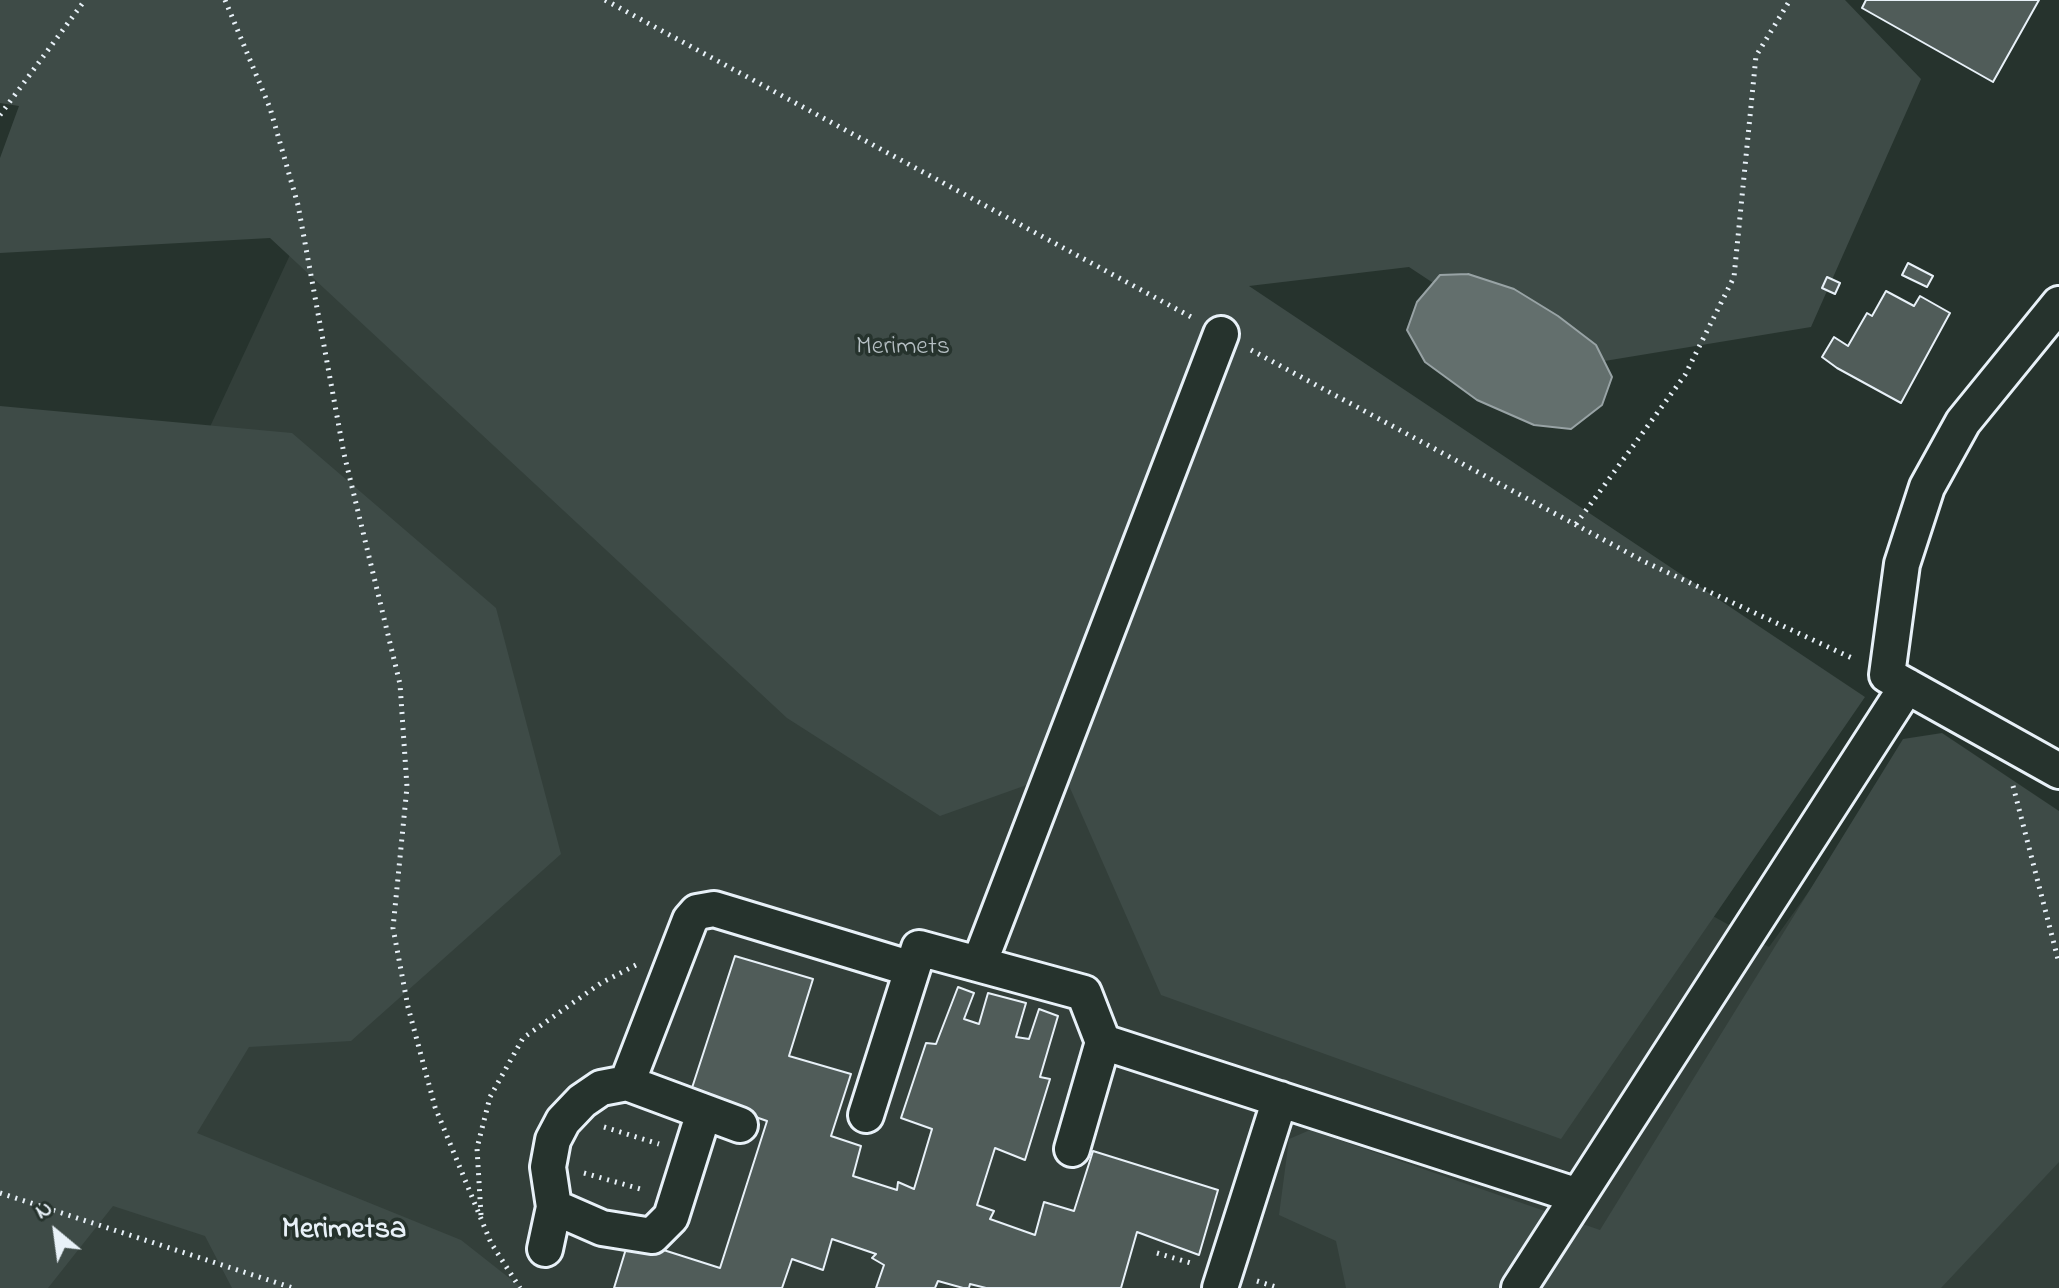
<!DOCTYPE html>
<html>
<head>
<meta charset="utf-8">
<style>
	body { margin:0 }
	#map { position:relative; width:2059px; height:1288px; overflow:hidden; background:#26332d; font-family:"Indie Flower",sans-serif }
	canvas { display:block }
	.north { position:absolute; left:16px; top:1192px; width:80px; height:80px; -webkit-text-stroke:6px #26332d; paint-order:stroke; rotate:331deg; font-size:22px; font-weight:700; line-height:32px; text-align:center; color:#e8f1f8 }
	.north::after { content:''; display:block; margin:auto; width:28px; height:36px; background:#e8f1f8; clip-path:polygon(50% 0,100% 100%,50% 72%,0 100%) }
</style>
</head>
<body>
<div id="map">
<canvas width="2059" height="1288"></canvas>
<div class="north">N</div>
</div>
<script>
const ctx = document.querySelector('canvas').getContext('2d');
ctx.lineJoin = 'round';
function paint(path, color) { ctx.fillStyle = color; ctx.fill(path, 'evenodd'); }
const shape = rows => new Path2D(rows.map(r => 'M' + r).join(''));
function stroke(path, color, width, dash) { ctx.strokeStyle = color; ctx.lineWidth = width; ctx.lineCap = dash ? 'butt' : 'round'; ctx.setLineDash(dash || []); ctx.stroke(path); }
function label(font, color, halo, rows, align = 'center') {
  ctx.font = font + ' "Indie Flower",sans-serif'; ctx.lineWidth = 7; ctx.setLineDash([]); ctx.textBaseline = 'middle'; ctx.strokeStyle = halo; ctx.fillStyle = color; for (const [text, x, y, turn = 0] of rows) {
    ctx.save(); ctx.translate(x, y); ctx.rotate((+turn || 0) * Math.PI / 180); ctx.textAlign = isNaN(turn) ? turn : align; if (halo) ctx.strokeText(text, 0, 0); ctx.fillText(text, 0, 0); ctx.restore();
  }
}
paint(shape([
	[336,156,1769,947,1896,770,2059,861,2059,1288,0,1288,0,878]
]), '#333f3a');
paint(shape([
	[0,0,1845,0,1921,79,1811,327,1562,368,1409,267,1249,286,1865,697,1561,1139,1161,995,1063,772,940,816,787,718,270,238,0,253,0,158,19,106,0,103],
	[0,406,292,433,496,608,561,854,351,1041,249,1047,197,1133,461,1240,522,1288,232,1288,205,1236,113,1206,48,1288,0,1288],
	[1942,733,2059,811,2059,1162,1941,1288,1346,1288,1336,1241,1279,1215,1289,1139,1310,1130,1600,1230,1903,739]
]), '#3e4b47');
const water = shape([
	[1468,274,1514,289,1558,316,1596,345,1612,377,1602,405,1571,429,1534,425,1477,400,1425,362,1407,330,1417,302,1440,275,1468,274]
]);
paint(water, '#636f6d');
stroke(water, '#98a3a5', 2);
const building = shape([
	[1866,0,2039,0,1993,82,1862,8,1866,0],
	[1908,263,1933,276,1927,287,1902,275,1908,263],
	[1827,277,1840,283,1835,294,1822,288,1827,277],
	[1886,291,1914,306,1920,296,1950,313,1901,403,1837,368,1822,357,1834,337,1848,346,1867,313,1872,316,1886,291],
	[735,956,813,979,789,1056,851,1074,831,1136,861,1146,853,1176,897,1190,898,1182,914,1189,932,1129,901,1118,926,1043,936,1044,958,987,974,993,964,1019,979,1024,988,993,1026,1003,1016,1037,1029,1039,1039,1009,1058,1016,1040,1077,1050,1079,1025,1160,995,1148,977,1205,994,1211,990,1219,1035,1235,1044,1202,1074,1211,1093,1151,1218,1190,1199,1255,1137,1232,1121,1288,986,1288,970,1284,969,1288,963,1288,938,1281,935,1288,876,1288,884,1265,872,1258,876,1254,832,1239,823,1270,792,1259,782,1288,614,1288,629,1239,720,1268,767,1121,690,1094,735,956]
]);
paint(building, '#505c59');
stroke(building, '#e8f1f8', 2);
const minor = shape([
	[2059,304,1963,422,1927,487,1902,564,1887,675,2059,771],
	[979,964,1221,334],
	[627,1083,690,920,697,912,714,909,912,969],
	[866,1115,919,948,1084,993,1103,1042],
	[1072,1149,1103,1042,1578,1196],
	[554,1207,602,1228,652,1236,671,1217,704,1112],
	[545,1249,554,1207,548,1167,553,1140,563,1121,582,1101,601,1088,627,1083,740,1125],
	[1220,1288,1280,1099],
	[1519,1288,1907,686]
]);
stroke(minor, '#e8f1f8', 40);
stroke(shape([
	[225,0,270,108,298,205,344,454,400,684,407,787,393,928,408,1007,435,1107,491,1243,520,1288],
	[605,0,1193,318],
	[0,115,85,0],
	[1251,350,1645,562,1854,659],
	[1576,524,1685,375,1734,277,1756,56,1790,0],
	[2013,786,2059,963],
	[604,1127,659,1144],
	[584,1173,644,1190],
	[0,1193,293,1288],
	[481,1215,477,1148,490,1097,523,1038,601,983,636,965],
	[1157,1253,1194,1264],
	[1257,1281,1279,1288]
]), '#e8f1f8', 5, [2, 6]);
stroke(minor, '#26332d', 34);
label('26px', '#b5bfc3', '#26332d', [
	["Merimets",903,349]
]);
label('bold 30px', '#e8f1f8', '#26332d', [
	["Merimetsa",344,1232]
]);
</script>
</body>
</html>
